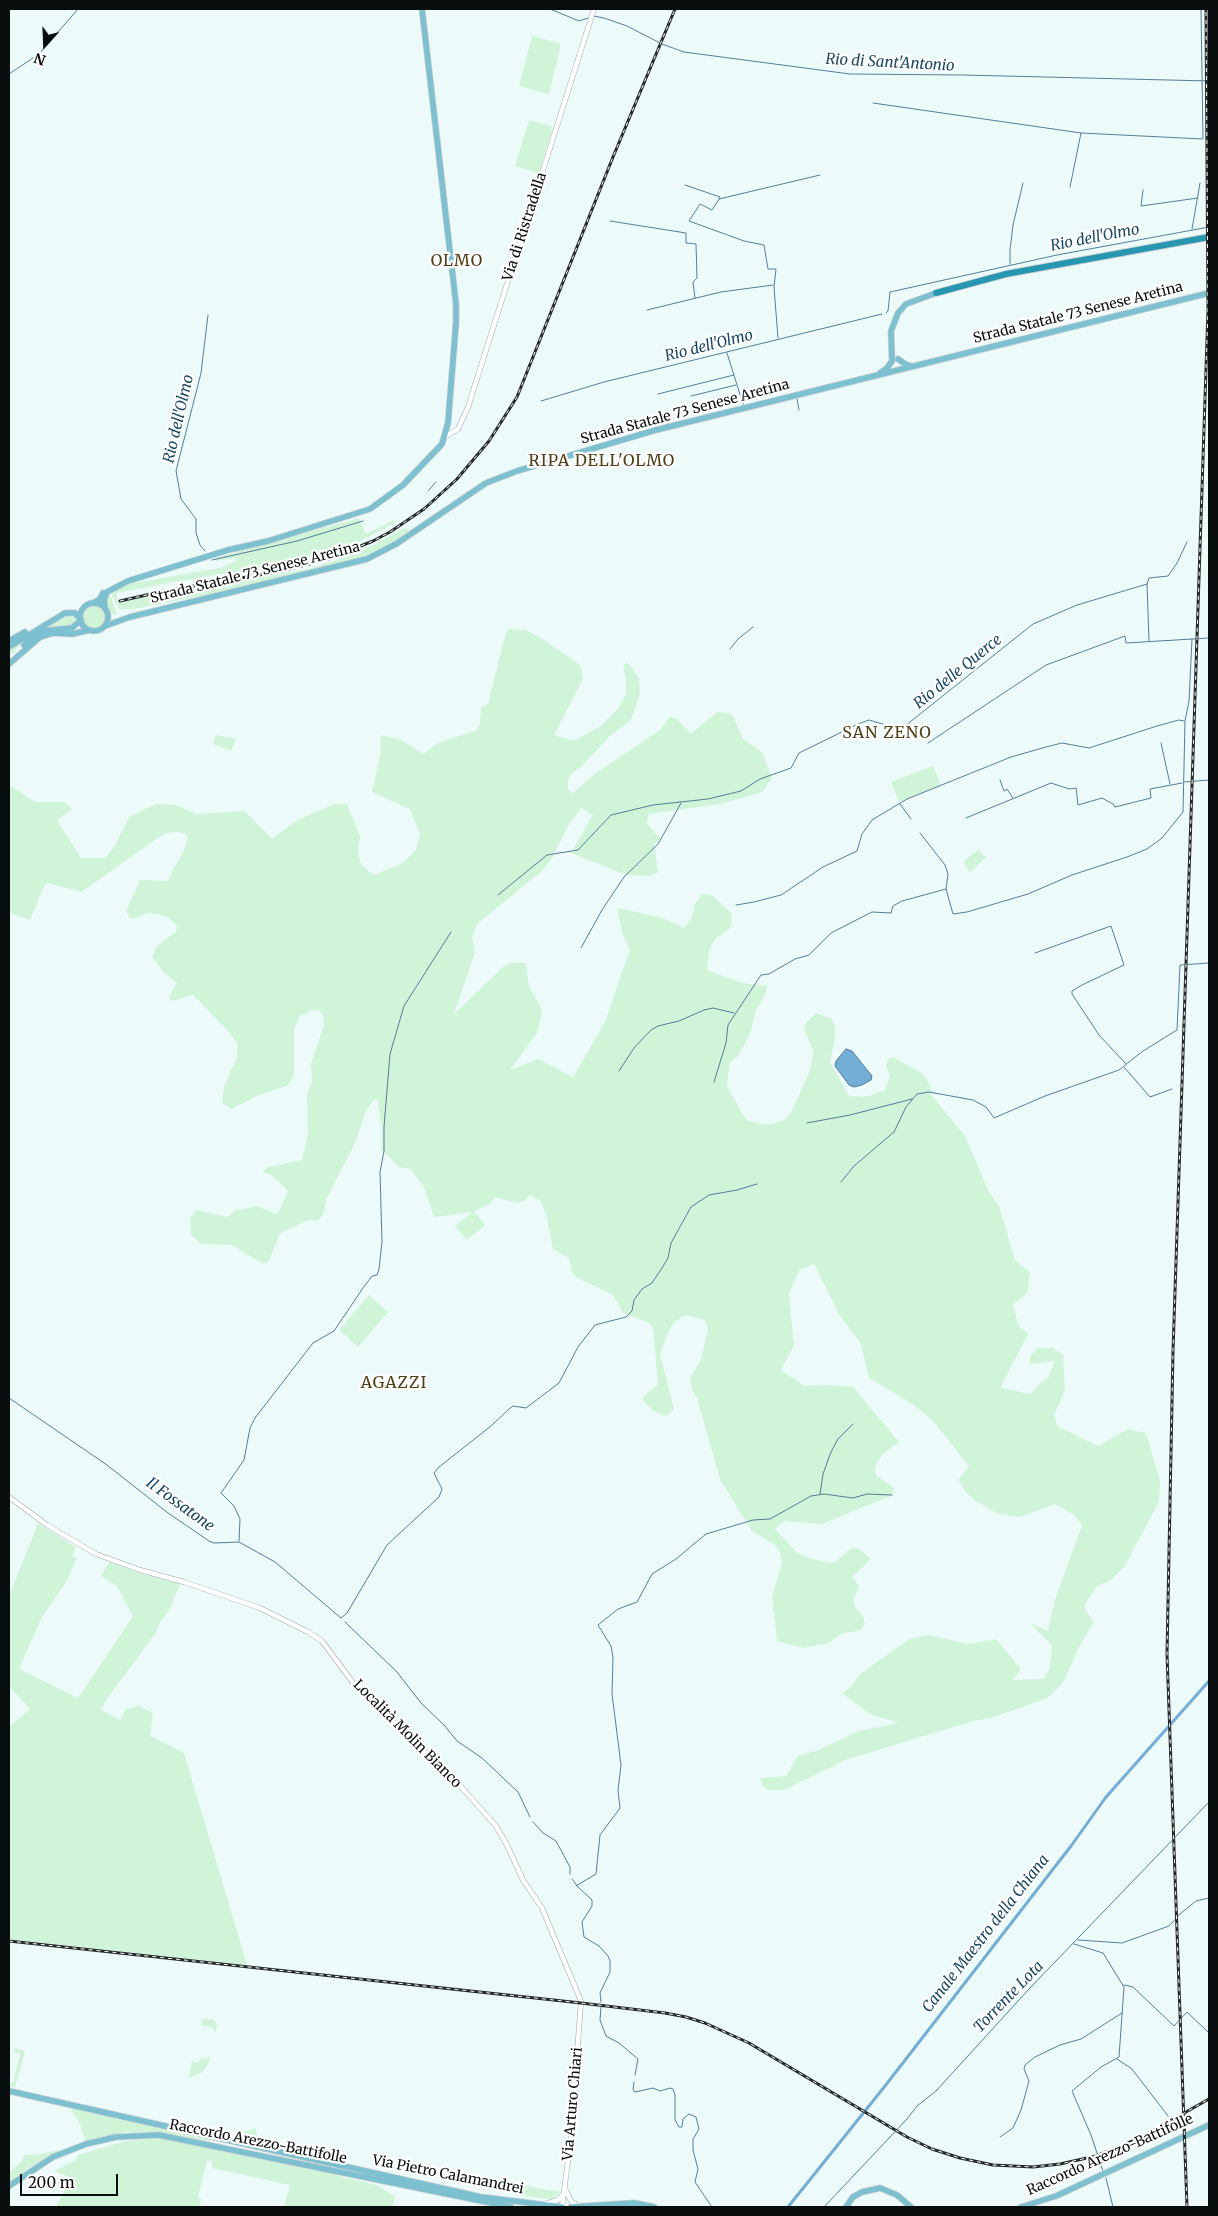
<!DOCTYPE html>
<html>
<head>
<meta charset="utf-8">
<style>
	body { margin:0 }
	#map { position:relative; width:1218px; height:2216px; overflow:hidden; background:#edfafa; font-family:Merriweather,serif }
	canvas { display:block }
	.frame { position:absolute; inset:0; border:10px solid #080d0d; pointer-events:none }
	.north { position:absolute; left:20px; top:20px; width:50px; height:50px; -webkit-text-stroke:4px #fff; paint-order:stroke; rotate:200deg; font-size:14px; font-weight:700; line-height:20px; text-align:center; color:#080d0d }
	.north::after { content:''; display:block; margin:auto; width:18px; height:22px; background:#080d0d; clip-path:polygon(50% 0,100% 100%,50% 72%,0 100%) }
	.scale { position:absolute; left:20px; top:2174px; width:98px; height:22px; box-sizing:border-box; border:2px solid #080d0d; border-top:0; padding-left:6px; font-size:15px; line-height:18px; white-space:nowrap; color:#080d0d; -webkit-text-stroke:4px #fff; paint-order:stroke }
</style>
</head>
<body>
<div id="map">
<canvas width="1218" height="2216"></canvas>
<div class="frame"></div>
<div class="north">N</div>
<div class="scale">200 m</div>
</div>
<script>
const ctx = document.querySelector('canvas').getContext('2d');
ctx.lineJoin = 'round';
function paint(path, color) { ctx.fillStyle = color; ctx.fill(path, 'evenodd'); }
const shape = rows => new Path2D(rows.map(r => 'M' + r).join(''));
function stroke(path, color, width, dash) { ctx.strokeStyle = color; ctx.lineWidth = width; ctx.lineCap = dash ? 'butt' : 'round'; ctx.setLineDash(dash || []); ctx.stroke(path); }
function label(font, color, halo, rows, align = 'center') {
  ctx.font = font + ' Merriweather,serif'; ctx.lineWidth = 4.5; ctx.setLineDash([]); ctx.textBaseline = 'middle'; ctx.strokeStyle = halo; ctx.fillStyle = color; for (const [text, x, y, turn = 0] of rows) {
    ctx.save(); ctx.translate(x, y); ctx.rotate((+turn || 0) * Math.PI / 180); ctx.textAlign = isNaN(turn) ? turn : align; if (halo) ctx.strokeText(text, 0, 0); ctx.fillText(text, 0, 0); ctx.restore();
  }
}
paint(shape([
	[532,36,561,44,549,94,519,86],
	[529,120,553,127,539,173,515,166],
	[359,518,366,534,394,520,395,523,352,545,294,563,179,581,116,593,119,603,142,598,308,569,342,558,372,546,404,528,409,529,408,533,394,542,373,553,352,561,218,593,133,609,119,609,112,595,115,590,128,584,220,568,236,561,236,558,216,561,215,558],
	[111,597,117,615,112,614,107,608,107,598],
	'83 617a11 11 0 1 1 22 0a11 11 0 1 1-22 0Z',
	[74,614,78,619,76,624,24,644,20,644,13,654,9,654,14,646,64,616],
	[510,629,525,630,541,638,580,665,583,679,554,735,574,741,601,726,619,707,626,694,626,678,623,668,626,662,630,665,639,679,640,694,631,720,610,736,581,767,572,773,568,780,568,790,573,793,596,773,660,730,670,717,677,719,691,734,717,712,729,713,734,718,743,739,762,752,772,778,762,792,720,804,648,814,647,824,661,839,654,843,658,872,649,876,627,875,571,853,593,815,581,808,569,824,552,858,542,871,478,923,472,937,475,952,454,1014,503,967,511,963,526,963,529,986,542,1010,538,1031,510,1070,538,1059,573,1077,605,1022,630,949,623,935,617,908,663,918,684,928,692,918,695,904,702,894,712,895,732,914,731,927,714,940,709,951,707,970,742,983,767,986,765,995,756,1010,750,1034,738,1056,730,1062,727,1086,746,1120,760,1124,773,1124,786,1119,794,1107,810,1070,814,1052,804,1029,806,1023,816,1013,832,1019,835,1028,835,1037,830,1062,849,1096,865,1097,885,1090,890,1076,886,1066,888,1059,893,1057,923,1074,930,1085,932,1096,965,1136,989,1192,999,1206,1015,1260,1030,1273,1027,1293,1013,1304,1018,1325,1028,1334,1000,1388,1031,1394,1040,1383,1048,1378,1055,1361,1030,1364,1030,1356,1037,1348,1053,1348,1063,1355,1065,1390,1054,1415,1057,1426,1098,1446,1128,1429,1146,1433,1160,1481,1159,1502,1124,1567,1112,1579,1096,1587,1086,1603,1085,1609,1094,1622,1079,1647,1064,1681,1048,1698,990,1718,973,1721,845,1760,784,1790,770,1790,763,1787,760,1778,786,1776,798,1756,816,1751,859,1731,899,1723,870,1714,842,1693,850,1688,859,1675,909,1639,929,1635,968,1644,996,1639,1021,1669,1012,1680,1044,1679,1050,1668,1052,1646,1030,1623,1048,1631,1055,1600,1082,1525,1074,1515,1055,1504,1020,1517,999,1514,976,1501,965,1491,958,1480,969,1466,933,1421,914,1405,869,1378,861,1344,839,1314,814,1264,799,1270,789,1295,794,1345,781,1370,805,1386,827,1385,853,1387,899,1442,883,1454,876,1464,875,1472,876,1475,894,1488,893,1495,822,1524,784,1521,775,1529,796,1552,805,1557,830,1563,835,1562,850,1549,858,1548,871,1559,852,1577,859,1585,858,1591,853,1599,855,1607,863,1616,865,1624,860,1630,841,1634,829,1643,804,1648,777,1641,772,1596,782,1563,780,1552,775,1545,751,1530,720,1479,697,1398,693,1391,690,1378,701,1360,708,1329,705,1320,685,1315,674,1322,668,1333,660,1354,674,1409,667,1416,655,1412,642,1400,647,1393,658,1385,653,1327,647,1322,623,1313,613,1295,576,1277,572,1272,569,1258,553,1249,547,1218,541,1201,530,1195,524,1201,517,1203,495,1197,490,1204,474,1211,485,1225,467,1240,455,1226,472,1212,434,1217,424,1187,411,1169,399,1167,381,1149,382,1132,378,1101,374,1099,365,1113,356,1141,326,1200,324,1213,318,1220,309,1220,280,1233,269,1261,263,1264,232,1245,201,1244,191,1235,190,1219,196,1210,228,1217,234,1211,257,1206,277,1214,282,1206,288,1190,270,1174,262,1172,268,1167,302,1160,308,1135,307,1095,312,1082,311,1064,324,1025,323,1015,319,1011,311,1010,300,1016,294,1030,294,1075,288,1085,257,1096,231,1109,222,1103,224,1086,237,1057,238,1044,228,1031,193,995,171,1001,169,997,177,983,164,972,152,957,157,946,176,932,177,925,168,917,159,914,147,913,134,919,130,918,126,911,140,880,167,881,182,854,188,840,186,834,178,832,165,833,81,892,48,883,44,886,30,920,14,915,9,910,9,787,11,786,35,802,64,802,72,809,57,820,81,858,105,858,114,847,129,817,156,804,175,805,197,814,245,811,272,839,296,821,334,804,347,804,360,836,358,854,361,864,373,875,403,863,416,850,420,834,410,809,372,792,381,751,380,739,382,735,401,740,423,754,438,743,477,730,480,723,481,707,488,704,506,632],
	[216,735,236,739,231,751,213,744],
	[933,766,941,785,899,802,891,782],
	[978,850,986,857,970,873,963,862],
	[369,1295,388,1312,358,1347,339,1330],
	[37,1523,76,1547,72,1556,77,1558,65,1584,42,1617,19,1669,78,1698,133,1616,117,1586,101,1576,109,1562,139,1573,180,1584,170,1608,159,1624,155,1634,106,1700,101,1710,120,1720,126,1709,139,1706,153,1713,150,1736,184,1753,247,1965,9,1939,9,1727,30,1709,9,1686,9,1596,36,1529],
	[202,2019,214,2020,217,2025,216,2032,214,2031,214,2028,201,2025],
	[15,2048,25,2051,15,2088,9,2085,9,2083,13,2083,20,2054,14,2052],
	[208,2057,210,2057,208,2064,202,2072,189,2078,192,2059,193,2062,199,2063,201,2058,207,2059],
	[71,2109,75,2109,210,2140,210,2142,171,2134,150,2132,127,2132,85,2141,81,2126],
	[255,2128,260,2144,233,2137,233,2136],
	[163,2138,334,2173,338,2176,376,2185,395,2196,392,2207,284,2207,290,2185,212,2168,212,2160,207,2161,198,2197,201,2199,199,2207,56,2207,72,2178,54,2171,75,2161,78,2155,126,2141],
	[65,2149,30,2167,9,2183,9,2173,22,2161,24,2155,34,2155],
	[493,2179,547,2190,560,2191,557,2196,550,2199,523,2196,494,2190,491,2188]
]), '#cff4d8');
const water = shape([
	[846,1049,852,1051,872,1076,871,1080,862,1085,854,1087,849,1085,835,1066,836,1061,846,1049]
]);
paint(water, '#74add5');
stroke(water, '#547d99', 1);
stroke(shape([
	[550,9,579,21,588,18],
	[594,16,604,18,627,26,662,44,684,52,850,74,963,75,1209,81],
	[9,74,39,54,78,9],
	[873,103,1081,133,1203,139,1201,9],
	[685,185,720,197,719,199],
	[1070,187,1081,133],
	[1143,190,1141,206,1198,198],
	[610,221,686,233,686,243,696,244,697,278,693,282,695,298],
	[1192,229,1200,183],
	[1010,264,1010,250,1013,225,1023,183],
	[647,310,721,292,773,285],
	[886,313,888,311,890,292,1057,255,1209,227],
	[778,338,774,287,776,269,768,269,764,245,744,241,689,221,700,204,712,210,719,199,820,175],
	[727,353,744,407],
	[658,394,734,375],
	[691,396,736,385],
	[797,399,799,410],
	[541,401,604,382,882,314],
	[428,491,436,482],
	[205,551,200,545,196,533,196,519,181,499,176,471,201,373,208,315],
	[212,560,297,541,363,521],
	[1149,641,1147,584,1149,578,1168,576,1177,563,1187,542],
	[730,649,738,639,753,627],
	[928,743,1046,665,1125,636,1126,643,1209,638],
	[1161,743,1170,784],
	[1000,780,1004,791,1007,789,1013,798],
	[1184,782,1209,780],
	[900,804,911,819],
	[966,818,1051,783,1069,789,1076,788,1078,805,1102,798,1113,804,1115,807,1151,798,1150,789,1182,783],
	[920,833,945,865,948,874,946,889,953,914,967,912,1028,894,1072,875,1127,857,1147,849,1162,838,1183,812,1185,721,1189,701,1192,639],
	[498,895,547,855,578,850,611,815,653,805,708,799,741,791,760,779,791,768,799,753,858,724,869,720,896,728,905,726,1033,624,1077,605,1147,584],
	[736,905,754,902,781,895,823,867,857,851,862,834,872,820,907,799,1011,757,1046,747,1062,743,1089,748,1157,726,1179,720,1184,721],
	[581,948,602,910,624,877,658,844,681,803],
	[1035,953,1111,926,1124,965,1082,985,1072,991,1072,994,1099,1035,1126,1064],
	[1124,1067,1150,1097,1172,1089],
	[619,1071,634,1048,651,1030,658,1026,679,1021,704,1010,713,1008,734,1013],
	[714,1082,726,1043,728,1025,761,975,769,974,795,959,809,955,831,933,872,912,891,913,893,906,902,901,946,889],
	[807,1123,850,1115,912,1099],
	[841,1182,854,1166,894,1132,906,1107,917,1094,929,1092,973,1100,986,1107,994,1118,1045,1096,1119,1070,1143,1051,1177,1030,1180,965,1209,963],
	[9,1398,107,1465,168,1513,209,1541,214,1543,239,1542,275,1562,341,1618,347,1613,387,1545,439,1497,442,1489,434,1473,439,1467,491,1426,509,1409,513,1406,526,1408,559,1383,578,1347,595,1325,626,1317,632,1311,634,1300,642,1289,652,1283,662,1268,668,1258,671,1243,691,1207,709,1195,737,1190,757,1184],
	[820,1494,823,1474,831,1452,838,1439,853,1424],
	[239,1541,240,1519,234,1506,221,1493,244,1460,250,1428,255,1418,313,1343,334,1331,363,1288,372,1276,377,1275,379,1269,382,1242,380,1172,384,1151,384,1127,390,1054,404,1006,451,932],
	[345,1622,397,1672,421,1703,444,1725,457,1741,482,1758,518,1792,530,1817],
	[533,1822,543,1833,556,1841,570,1867,570,1874],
	[572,1879,578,1887,592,1900,592,1906,582,1922,584,1937,599,1946,608,1956,610,1961,610,1972,600,1993,601,2002],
	[576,1886,596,1874,600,1835,620,1808,618,1790,621,1765,612,1694,613,1657,611,1646,598,1625,618,1609,637,1602,652,1574,676,1559,706,1534,753,1520,770,1519,811,1496,824,1494,853,1498,867,1494,892,1495],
	[1078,1940,1122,1943,1169,1926,1180,1914,1196,1901,1209,1898],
	[1074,1944,1103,1953,1124,1987,1119,2057,1101,2067,1072,2091,1091,2135,1103,2171],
	[1124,1985,1133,1987,1174,2026,1187,2012,1209,2033],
	[601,2007,600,2020,606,2036,619,2043,638,2059,635,2075],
	[1117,2059,1132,2069,1168,2116],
	[634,2082,633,2090,635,2092,653,2088,660,2091,670,2088,673,2089,675,2095,675,2120,679,2127,682,2127,683,2119,689,2114,696,2117,699,2129,693,2139,693,2150,698,2169,695,2182,712,2207],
	[1000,2137,1013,2128,1021,2110,1029,2081,1024,2069,1025,2065,1035,2057,1060,2045,1081,2039,1122,2013],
	[1106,2178,1113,2207],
	[824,2207,907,2119,917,2106,936,2091,1029,1989,1209,1802]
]), '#547d99', 1);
stroke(shape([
	[788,2207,885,2086,1071,1846,1106,1797,1209,1681]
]), '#74add5', 3);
const minor = shape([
	[445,437,458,429,468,407,594,9],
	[9,1497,47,1525,96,1554,140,1570,184,1582,260,1608,308,1632,322,1641,357,1688,454,1779,496,1826,507,1845,523,1880,542,1908,581,2001,571,2137,562,2207],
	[566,2191,571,2201,578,2206],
	[545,2204,558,2200,564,2193]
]);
const major = shape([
	[898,359,905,364,911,366],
	[880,373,887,368,892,361,891,331,898,313,906,304,936,293],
	[93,603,99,600,103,593],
	'80 617a14 14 0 1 1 28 0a14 14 0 1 1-28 0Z',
	[105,608,104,600,107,592,128,581,228,550,268,541,370,509,403,485,442,444,448,423,456,323,456,304,422,9],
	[105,626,130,617,367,559,396,544,486,483,517,471,656,430,1209,293],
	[9,641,25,632],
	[24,645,33,636,43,631,72,628,81,620],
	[9,647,65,613,75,613,80,619],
	[9,664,40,637,53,633,72,634,90,630],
	[9,2091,481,2197,562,2207],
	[9,2186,53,2157,86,2144,116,2137,159,2135,511,2207],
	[571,2207,634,2203,654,2207],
	[846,2207,853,2197,862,2192,880,2188,897,2195,911,2207],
	[1021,2207,1056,2196,1209,2125]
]);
const highway = shape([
	[936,293,1006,274,1209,237]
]);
stroke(minor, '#9ba7a7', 5.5);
stroke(major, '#d3d3d3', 7);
stroke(highway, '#d3d3d3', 8);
stroke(minor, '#fff', 4.5);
stroke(major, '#7dc0d0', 5.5);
stroke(highway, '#2796b1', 6);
const rail = shape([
	[120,601,164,591,282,571,328,559,373,541,390,532,424,509,457,479,489,441,517,397,613,157,675,9],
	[9,1941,581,2003,665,2013,686,2017,705,2023,749,2043,907,2137,932,2149,960,2158,993,2165,1033,2167,1060,2164,1096,2156,1140,2138,1209,2099],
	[1187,2207,1167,1654,1173,1351,1208,310,1206,9]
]);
stroke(rail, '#242a2a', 3);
stroke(rail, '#fff', 1, [4]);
label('14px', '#080d0d', '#fff', [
	["Via di Ristradella",525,227,-72],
	["Strada Statale 73 Senese Aretina",1078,313,-14],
	["Strada Statale 73 Senese Aretina",685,412,-15],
	["Strada Statale 73 Senese Aretina",255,573,-14],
	["Località Molin Bianco",407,1734,45],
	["Via Arturo Chiari",573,2104,-85],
	["Raccordo Arezzo-Battifolle",258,2142,11],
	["Raccordo Arezzo-Battifolle",1110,2155,-24],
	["Via Pietro Calamandrei",448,2175,11]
]);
label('italic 15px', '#1b4763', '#fff', [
	["Rio di Sant'Antonio",890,63,3],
	["Rio dell'Olmo",1095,238,-11],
	["Rio dell'Olmo",709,346,-14],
	["Rio dell'Olmo",179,419,-77],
	["Rio delle Querce",958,672,-39],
	["Il Fossatone",180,1505,36],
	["Canale Maestro della Chiana",986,1934,-52],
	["Torrente Lota",1009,1997,-46]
]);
ctx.letterSpacing = '1px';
label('16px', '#504018', '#fff', [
	["OLMO",457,261],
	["RIPA DELL'OLMO",602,461],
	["SAN ZENO",887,733],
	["AGAZZI",394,1383]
]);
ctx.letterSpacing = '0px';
</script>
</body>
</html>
